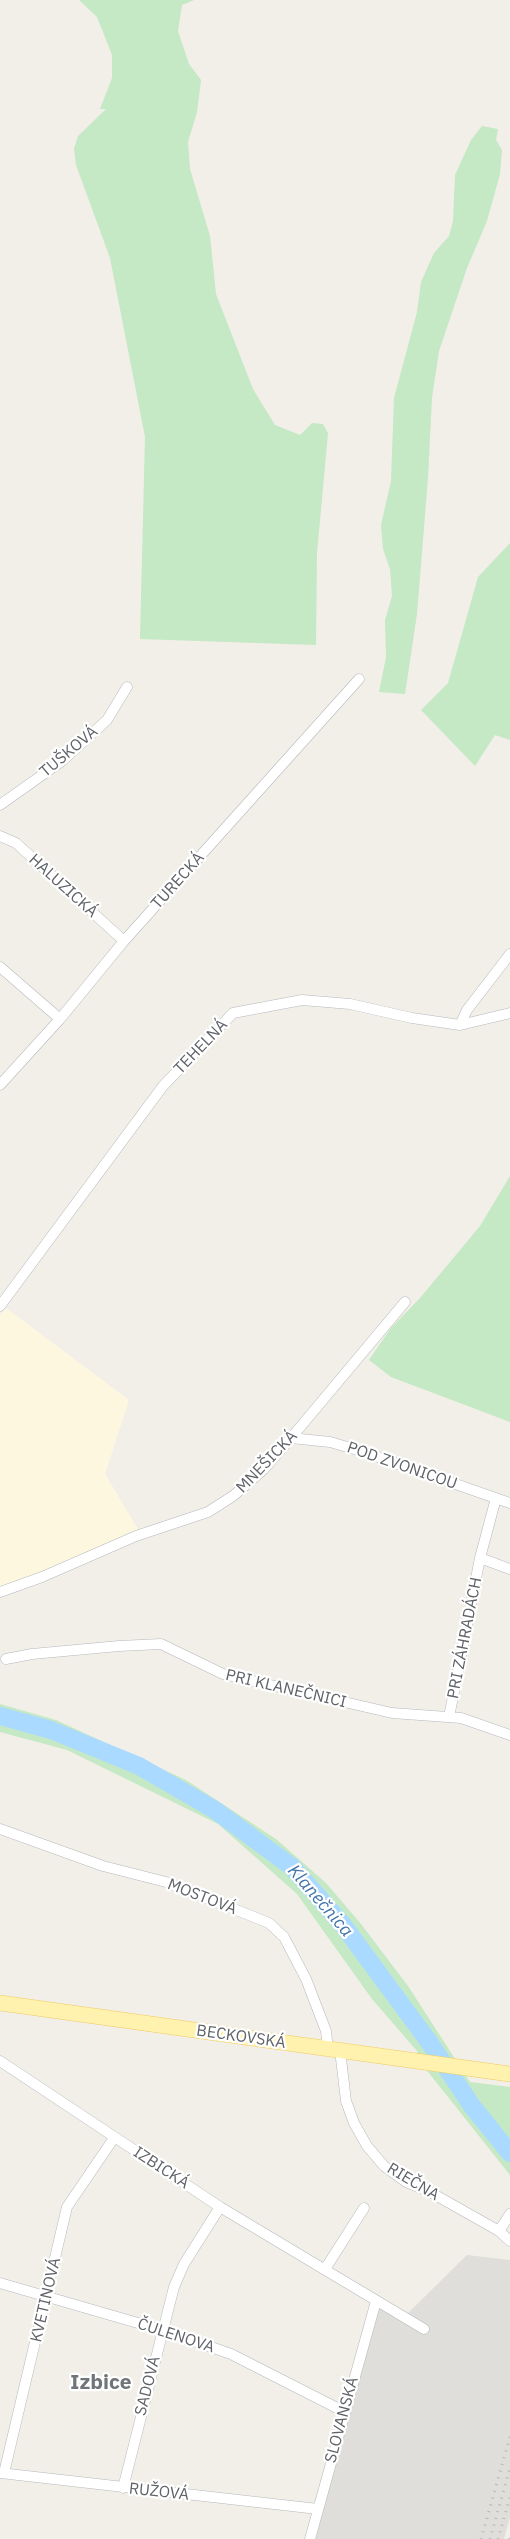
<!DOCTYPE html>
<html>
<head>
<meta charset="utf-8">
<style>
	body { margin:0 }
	canvas { display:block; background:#f1efe8 }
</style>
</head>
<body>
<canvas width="510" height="2539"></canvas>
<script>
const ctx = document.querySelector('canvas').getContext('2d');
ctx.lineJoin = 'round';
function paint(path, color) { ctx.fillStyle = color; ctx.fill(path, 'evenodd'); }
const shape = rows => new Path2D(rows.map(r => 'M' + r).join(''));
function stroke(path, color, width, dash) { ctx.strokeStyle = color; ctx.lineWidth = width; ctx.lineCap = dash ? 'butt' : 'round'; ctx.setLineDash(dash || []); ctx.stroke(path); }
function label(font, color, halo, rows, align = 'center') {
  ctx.font = font + ' "IBM Plex Sans",sans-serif'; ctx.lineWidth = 4.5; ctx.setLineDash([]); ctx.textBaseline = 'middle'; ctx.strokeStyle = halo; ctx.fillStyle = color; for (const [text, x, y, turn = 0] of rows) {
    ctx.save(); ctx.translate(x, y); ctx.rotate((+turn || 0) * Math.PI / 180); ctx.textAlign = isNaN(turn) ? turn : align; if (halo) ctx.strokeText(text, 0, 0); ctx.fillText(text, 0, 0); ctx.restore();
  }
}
paint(shape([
	[6,1308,129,1400,105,1474,138,1529,47,1572,0,1587,0,1315]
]), '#fef7e0');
paint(shape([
	[467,2255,510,2260,510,2517,504,2539,315,2539,382,2298,408,2313]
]), '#e0deda');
paint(shape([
	[79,0,194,0,182,5,178,31,189,64,201,80,197,112,188,142,190,169,210,236,216,294,253,389,275,425,300,435,312,423,323,424,328,433,317,553,316,645,140,639,145,437,110,258,76,165,74,149,78,136,106,109,100,109,112,78,112,55,97,17],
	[482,126,498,129,496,140,502,150,500,174,487,221,467,268,439,351,432,398,428,478,417,614,405,694,379,692,386,657,385,620,392,596,390,569,383,549,381,525,391,481,394,398,417,312,421,282,434,253,449,236,453,221,455,175,471,140],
	[510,543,510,740,495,735,475,766,421,710,448,683,478,577],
	[510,1176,510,1422,391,1377,369,1360,391,1328,420,1298,480,1226],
	[0,1704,56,1720,186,1780,276,1839,326,1883,361,1924,408,1986,470,2082,510,2087,510,2175,421,2063,417,2051,372,1999,297,1894,218,1824,67,1750,0,1732]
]), '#c5e8c5');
stroke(shape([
	[0,1716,51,1730,139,1766,215,1810,292,1867,343,1925,429,2042,472,2106,510,2153]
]), '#aadaff', 18);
const minor = shape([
	[0,805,62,761,107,720,127,687],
	[0,836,16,843,124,941],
	[0,967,60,1019],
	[460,1025,467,1010,510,954],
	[0,1085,60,1019,124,941,359,679],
	[0,1306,163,1086,233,1013,302,1000,350,1004,412,1018,460,1025,510,1013],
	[291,1438,330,1442,361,1451,510,1503],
	[480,1558,510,1569],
	[0,1592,42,1577,136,1536,208,1512,233,1496,264,1469,291,1438,405,1302],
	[6,1659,32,1654,119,1646,161,1644,223,1674,392,1713,461,1718,510,1735],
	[449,1717,480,1558,496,1498],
	[0,1829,103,1866,166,1882,269,1923,284,1937,306,1979,326,2031,328,2049],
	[340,2050,346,2101,354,2123,367,2146,384,2166,406,2182,430,2192,499,2231,510,2214],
	[0,2061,220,2207,424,2329],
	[499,2231,510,2241],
	[325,2269,364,2208],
	[0,2283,162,2330,231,2354,339,2409,344,2410],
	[0,2473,318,2509],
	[4,2473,67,2207,114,2138],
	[123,2488,174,2287,184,2264,220,2207],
	[310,2539,376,2301]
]);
const primary = shape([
	[0,2003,510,2074]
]);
stroke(minor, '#b5b8bc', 11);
stroke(primary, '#f2c960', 16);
stroke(minor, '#fff', 10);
stroke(primary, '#fff2af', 15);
stroke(shape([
	[481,2539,510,2437],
	[490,2539,510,2468],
	[498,2539,510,2497],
	[510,2539,510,2538]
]), '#b6b7b8', 3, [1, 6]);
label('16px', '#5f6368', '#fff', [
	["TUŠKOVÁ",69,752,-40],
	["TURECKÁ",178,881,-48],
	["HALUZICKÁ",63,886,42],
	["TEHELNÁ",201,1047,-46],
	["MNEŠICKÁ",267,1462,-46],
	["POD ZVONICOU",402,1466,19],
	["PRI ZÁHRADÁCH",465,1638,-79],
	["PRI KLANEČNICI",286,1689,13],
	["MOSTOVÁ",202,1897,21],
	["BECKOVSKÁ",241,2037,8],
	["IZBICKÁ",161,2168,33],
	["RIEČNA",413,2182,31],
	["KVETINOVÁ",46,2300,-77],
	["ČULENOVA",176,2336,18],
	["SADOVÁ",148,2386,-76],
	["SLOVANSKÁ",342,2420,-75],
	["RUŽOVÁ",159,2492,6]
]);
label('italic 18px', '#4174aa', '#fff', [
	["Klanečnica",320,1901,49]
]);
label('bold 21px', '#70757a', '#fff', [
	["Izbice",101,2383]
]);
</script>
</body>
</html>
